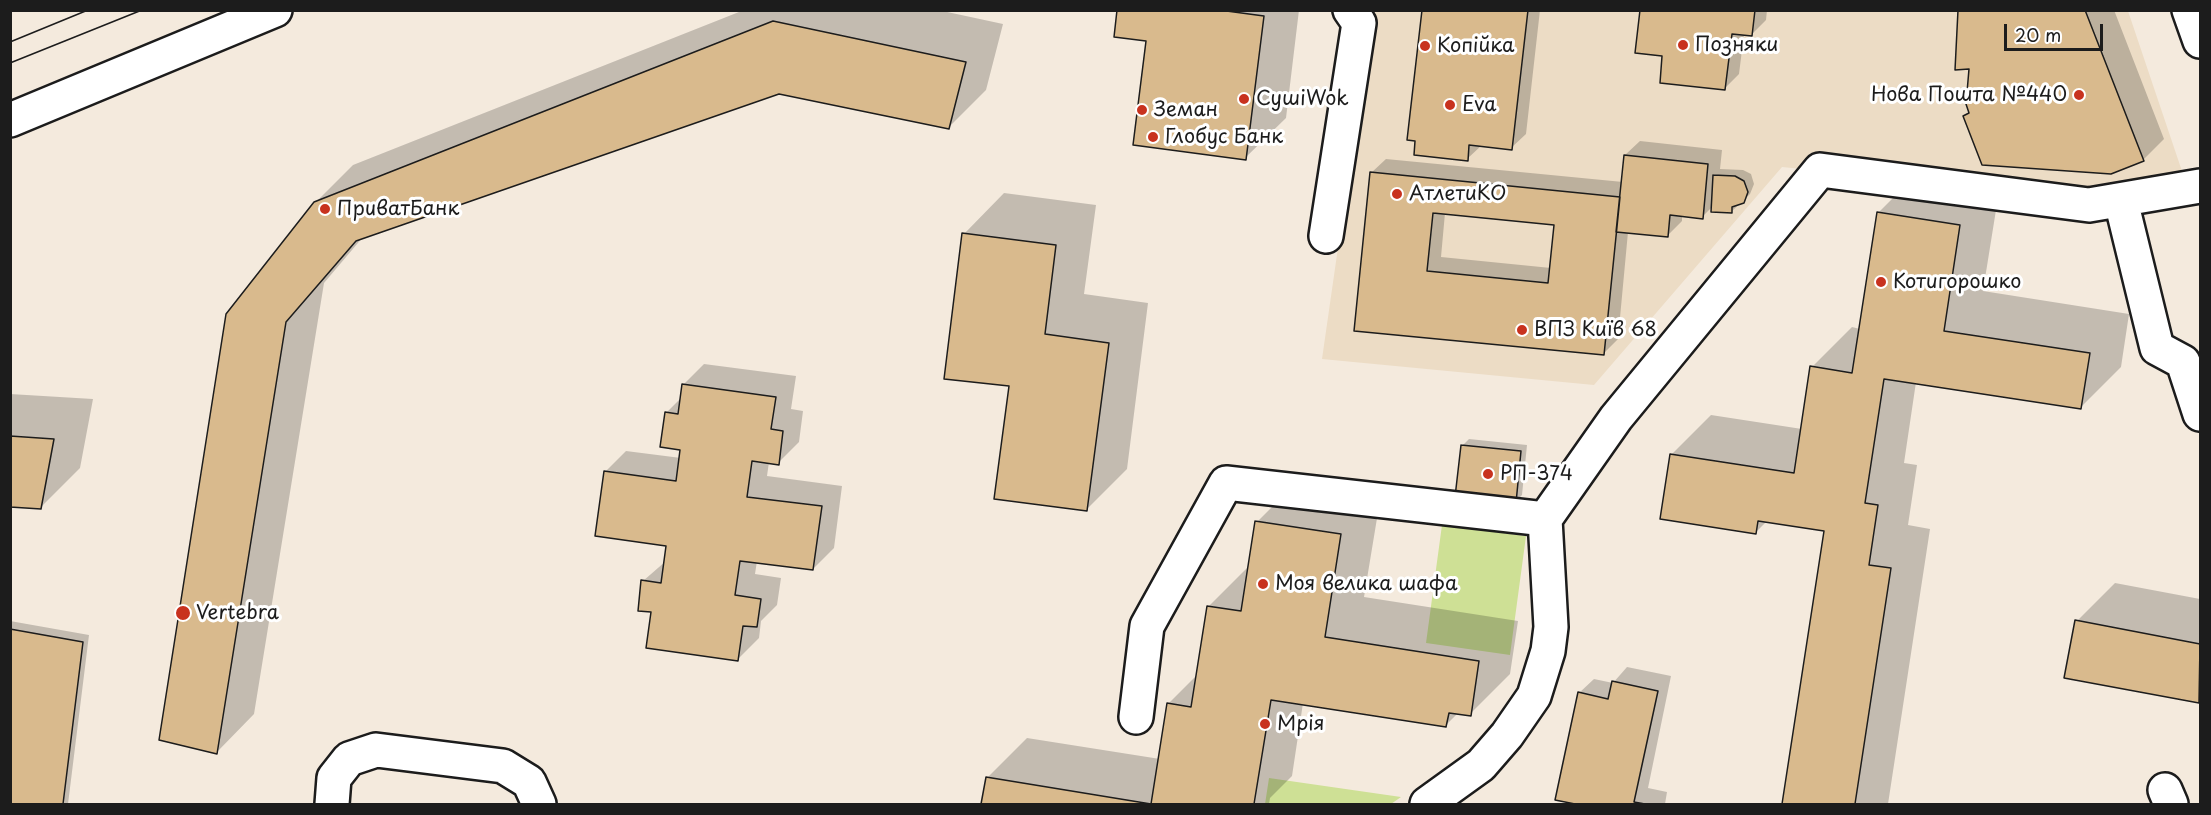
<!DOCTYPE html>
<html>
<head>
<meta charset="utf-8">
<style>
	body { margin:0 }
	#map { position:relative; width:2211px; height:815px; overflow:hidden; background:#f4eadd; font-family:"Playpen Sans",sans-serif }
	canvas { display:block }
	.frame { position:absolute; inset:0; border:12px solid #1c1c1c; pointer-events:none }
	.scale { position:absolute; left:2004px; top:24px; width:99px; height:27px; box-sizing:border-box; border:3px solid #1c1c1c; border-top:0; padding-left:8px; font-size:18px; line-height:21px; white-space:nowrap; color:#1c1c1c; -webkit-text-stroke:4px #fff; paint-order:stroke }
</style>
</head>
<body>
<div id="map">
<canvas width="2211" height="815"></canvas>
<div class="frame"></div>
<div class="scale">20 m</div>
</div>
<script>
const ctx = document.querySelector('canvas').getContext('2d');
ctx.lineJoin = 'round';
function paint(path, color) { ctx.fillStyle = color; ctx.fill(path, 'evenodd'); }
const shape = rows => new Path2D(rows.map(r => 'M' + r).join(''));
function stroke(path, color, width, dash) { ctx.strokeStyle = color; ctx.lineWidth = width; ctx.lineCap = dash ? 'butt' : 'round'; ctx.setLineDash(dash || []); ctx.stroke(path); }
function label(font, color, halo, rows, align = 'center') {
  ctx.font = font + ' "Playpen Sans",sans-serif'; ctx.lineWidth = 6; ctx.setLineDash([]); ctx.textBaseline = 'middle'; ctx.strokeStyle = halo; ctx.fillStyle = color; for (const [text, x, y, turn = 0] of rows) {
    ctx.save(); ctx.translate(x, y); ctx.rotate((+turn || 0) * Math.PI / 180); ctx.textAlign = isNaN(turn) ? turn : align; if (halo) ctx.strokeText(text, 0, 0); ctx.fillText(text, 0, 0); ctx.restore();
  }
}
paint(shape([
	[1372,11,2128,11,2188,189,2121,201,1782,167,1594,385,1322,359]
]), '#ecdcc5');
paint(shape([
	[1442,525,1526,536,1510,655,1426,643],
	[1269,778,1401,797,1391,804,1265,804]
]), '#cee095');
paint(shape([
	[744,10,938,10,1003,24,986,90,948,128,779,92,363,237,324,283,254,714,217,752,161,739,315,203,353,165],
	[1118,10,1299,10,1286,118,1245,158,1147,40],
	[1423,10,1540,10,1526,134,1511,148,1482,145,1467,159],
	[1641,10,1767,10,1766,20,1751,35,1744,34,1739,74,1725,88,1664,55],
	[1959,10,2114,10,2164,139,2143,160,1965,116,1970,111,1970,68],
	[1640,141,1722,150,1720,169,1743,170,1751,174,1754,184,1750,194,1731,212,1712,207,1702,217,1682,215,1682,221,1667,236,1628,232,1618,339,1603,354,1355,330,1371,173,1386,159,1623,182,1625,155],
	[1445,213,1555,224,1551,268,1441,257],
	[1918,173,2000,185,1983,291,2129,314,2121,367,2081,407,1916,382,1904,463,1917,465,1908,525,1930,529,1888,804,1784,804,1826,529,1767,521,1756,532,1671,455,1711,415,1802,429,1812,367,1852,327,1860,329,1878,213],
	[1004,193,1096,205,1084,294,1148,303,1127,469,1087,509,1010,385,964,234],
	[704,364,796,376,791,409,803,411,799,442,778,463,769,462,767,476,842,486,834,548,813,569,757,561,755,574,781,578,777,605,761,621,759,638,738,659,653,611,643,581,666,561,668,545,605,472,626,451,681,458,682,448,666,413,681,398,683,385],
	[10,394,93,399,80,468,40,508,10,505],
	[1469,439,1527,445,1522,495,1515,502,1462,446],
	[1297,482,1381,494,1364,597,1518,621,1510,674,1470,714,1458,713,1446,725,1303,703,1292,776,1270,798,1269,804,983,804,987,778,1027,738,1160,759,1168,704,1197,675,1208,607,1248,567,1257,522],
	[2115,583,2200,599,2200,703,2066,677,2077,621],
	[10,621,89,635,68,804,10,804],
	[1627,667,1671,676,1648,788,1667,792,1665,804,1582,804,1557,799,1579,693,1594,679,1613,683]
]), '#0003');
const building = shape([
	[1117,10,1219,10,1264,16,1246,160,1133,145,1146,41,1114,37,1117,10],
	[1422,10,1528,10,1512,150,1469,145,1468,161,1414,155,1415,141,1407,140,1422,10],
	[1640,10,1755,10,1752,36,1732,34,1725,90,1660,83,1662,56,1635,53,1640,10],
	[1958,10,2085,10,2144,161,2111,174,1982,165,1963,116,1969,113,1966,104,1969,69,1955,70,1958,10],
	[773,21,966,62,949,129,779,94,356,241,286,322,217,754,159,740,226,314,314,202,773,21],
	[1624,155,1708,164,1703,219,1670,215,1668,237,1616,232,1624,155],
	[1370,172,1620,197,1604,355,1354,331,1370,172],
	[1433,213,1554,225,1548,283,1427,271,1433,213],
	[1713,175,1735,176,1744,181,1748,192,1744,203,1732,207,1732,213,1711,212,1713,175],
	[1877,212,1960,225,1944,331,2090,353,2081,409,1884,379,1865,503,1878,505,1869,565,1891,568,1855,804,1782,804,1824,531,1758,521,1756,534,1660,519,1670,454,1794,473,1810,366,1852,373,1877,212],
	[962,233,1056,245,1045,334,1109,343,1087,511,994,499,1009,386,944,379,962,233],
	[682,384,776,397,771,429,783,431,779,465,752,461,747,497,822,506,813,570,740,561,735,595,761,599,757,627,743,626,738,661,646,648,651,612,638,611,641,580,661,583,666,546,595,536,604,471,676,481,680,450,660,447,665,412,678,414,682,384],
	[10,436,54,439,41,509,10,507,10,436],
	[1461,445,1521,451,1516,503,1455,497,1461,445],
	[1255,521,1341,534,1325,637,1479,661,1471,716,1449,713,1446,727,1271,700,1254,804,981,804,986,777,1151,804,1167,703,1191,707,1207,606,1241,611,1255,521],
	[2075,620,2200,644,2199,703,2064,678,2075,620],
	[10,629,83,642,63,804,10,804,10,629],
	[1612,681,1658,691,1634,802,1645,804,1575,804,1555,800,1578,692,1608,699,1612,681]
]);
paint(building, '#d9ba8d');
stroke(building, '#1c1c1c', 1.5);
const minor = shape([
	[2189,10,2200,41],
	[2121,201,2157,348,2183,362,2200,414],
	[1326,236,1359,23,1350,10],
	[1136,717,1147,626,1226,483,1545,519],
	[2165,790,2171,804],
	[332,804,334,778,349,759,376,750,503,766,529,782,539,804],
	[1427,804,1481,765,1507,735,1534,696,1548,651,1551,627,1545,519,1616,418,1820,170,2089,205,2200,186]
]);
const major = shape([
	[10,120,275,10]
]);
stroke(minor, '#1c1c1c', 38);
stroke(major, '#1c1c1c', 38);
stroke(minor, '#fff', 33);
stroke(major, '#fff', 33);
stroke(shape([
	[10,42,88,10],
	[10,63,142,10]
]), '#1c1c1c', 1.5);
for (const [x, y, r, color] of [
	[1683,45,6,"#c8321e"],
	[1425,46,6,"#c8321e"],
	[2079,95,6,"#c8321e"],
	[1244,99,6,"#c8321e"],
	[1450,105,6,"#c8321e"],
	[1142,110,6,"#c8321e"],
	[1153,137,6,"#c8321e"],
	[1397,194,6,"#c8321e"],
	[325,209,6,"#c8321e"],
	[1881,282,6,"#c8321e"],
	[1522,330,6,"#c8321e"],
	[1488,474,6,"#c8321e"],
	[1263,584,6,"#c8321e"],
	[183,613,8,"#c8321e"],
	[1265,724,6,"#c8321e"]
]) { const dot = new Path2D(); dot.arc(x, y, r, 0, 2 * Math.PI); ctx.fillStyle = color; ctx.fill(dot); stroke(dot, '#fff', 2); }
label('20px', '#1c1c1c', '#fff', [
	["Позняки",1695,45],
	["Копійка",1437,46],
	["Нова Пошта №440",2067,95,"right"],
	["СушіWok",1256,99],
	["Eva",1462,105],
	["Земан",1154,110],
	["Глобус Банк",1165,137],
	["АтлетиКО",1409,194],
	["ПриватБанк",337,209],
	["Котигорошко",1893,282],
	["ВПЗ Київ 68",1534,330],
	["РП-374",1500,474],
	["Моя велика шафа",1275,584],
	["Vertebra",196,613],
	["Мрія",1277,724]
], 'left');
</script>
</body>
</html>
